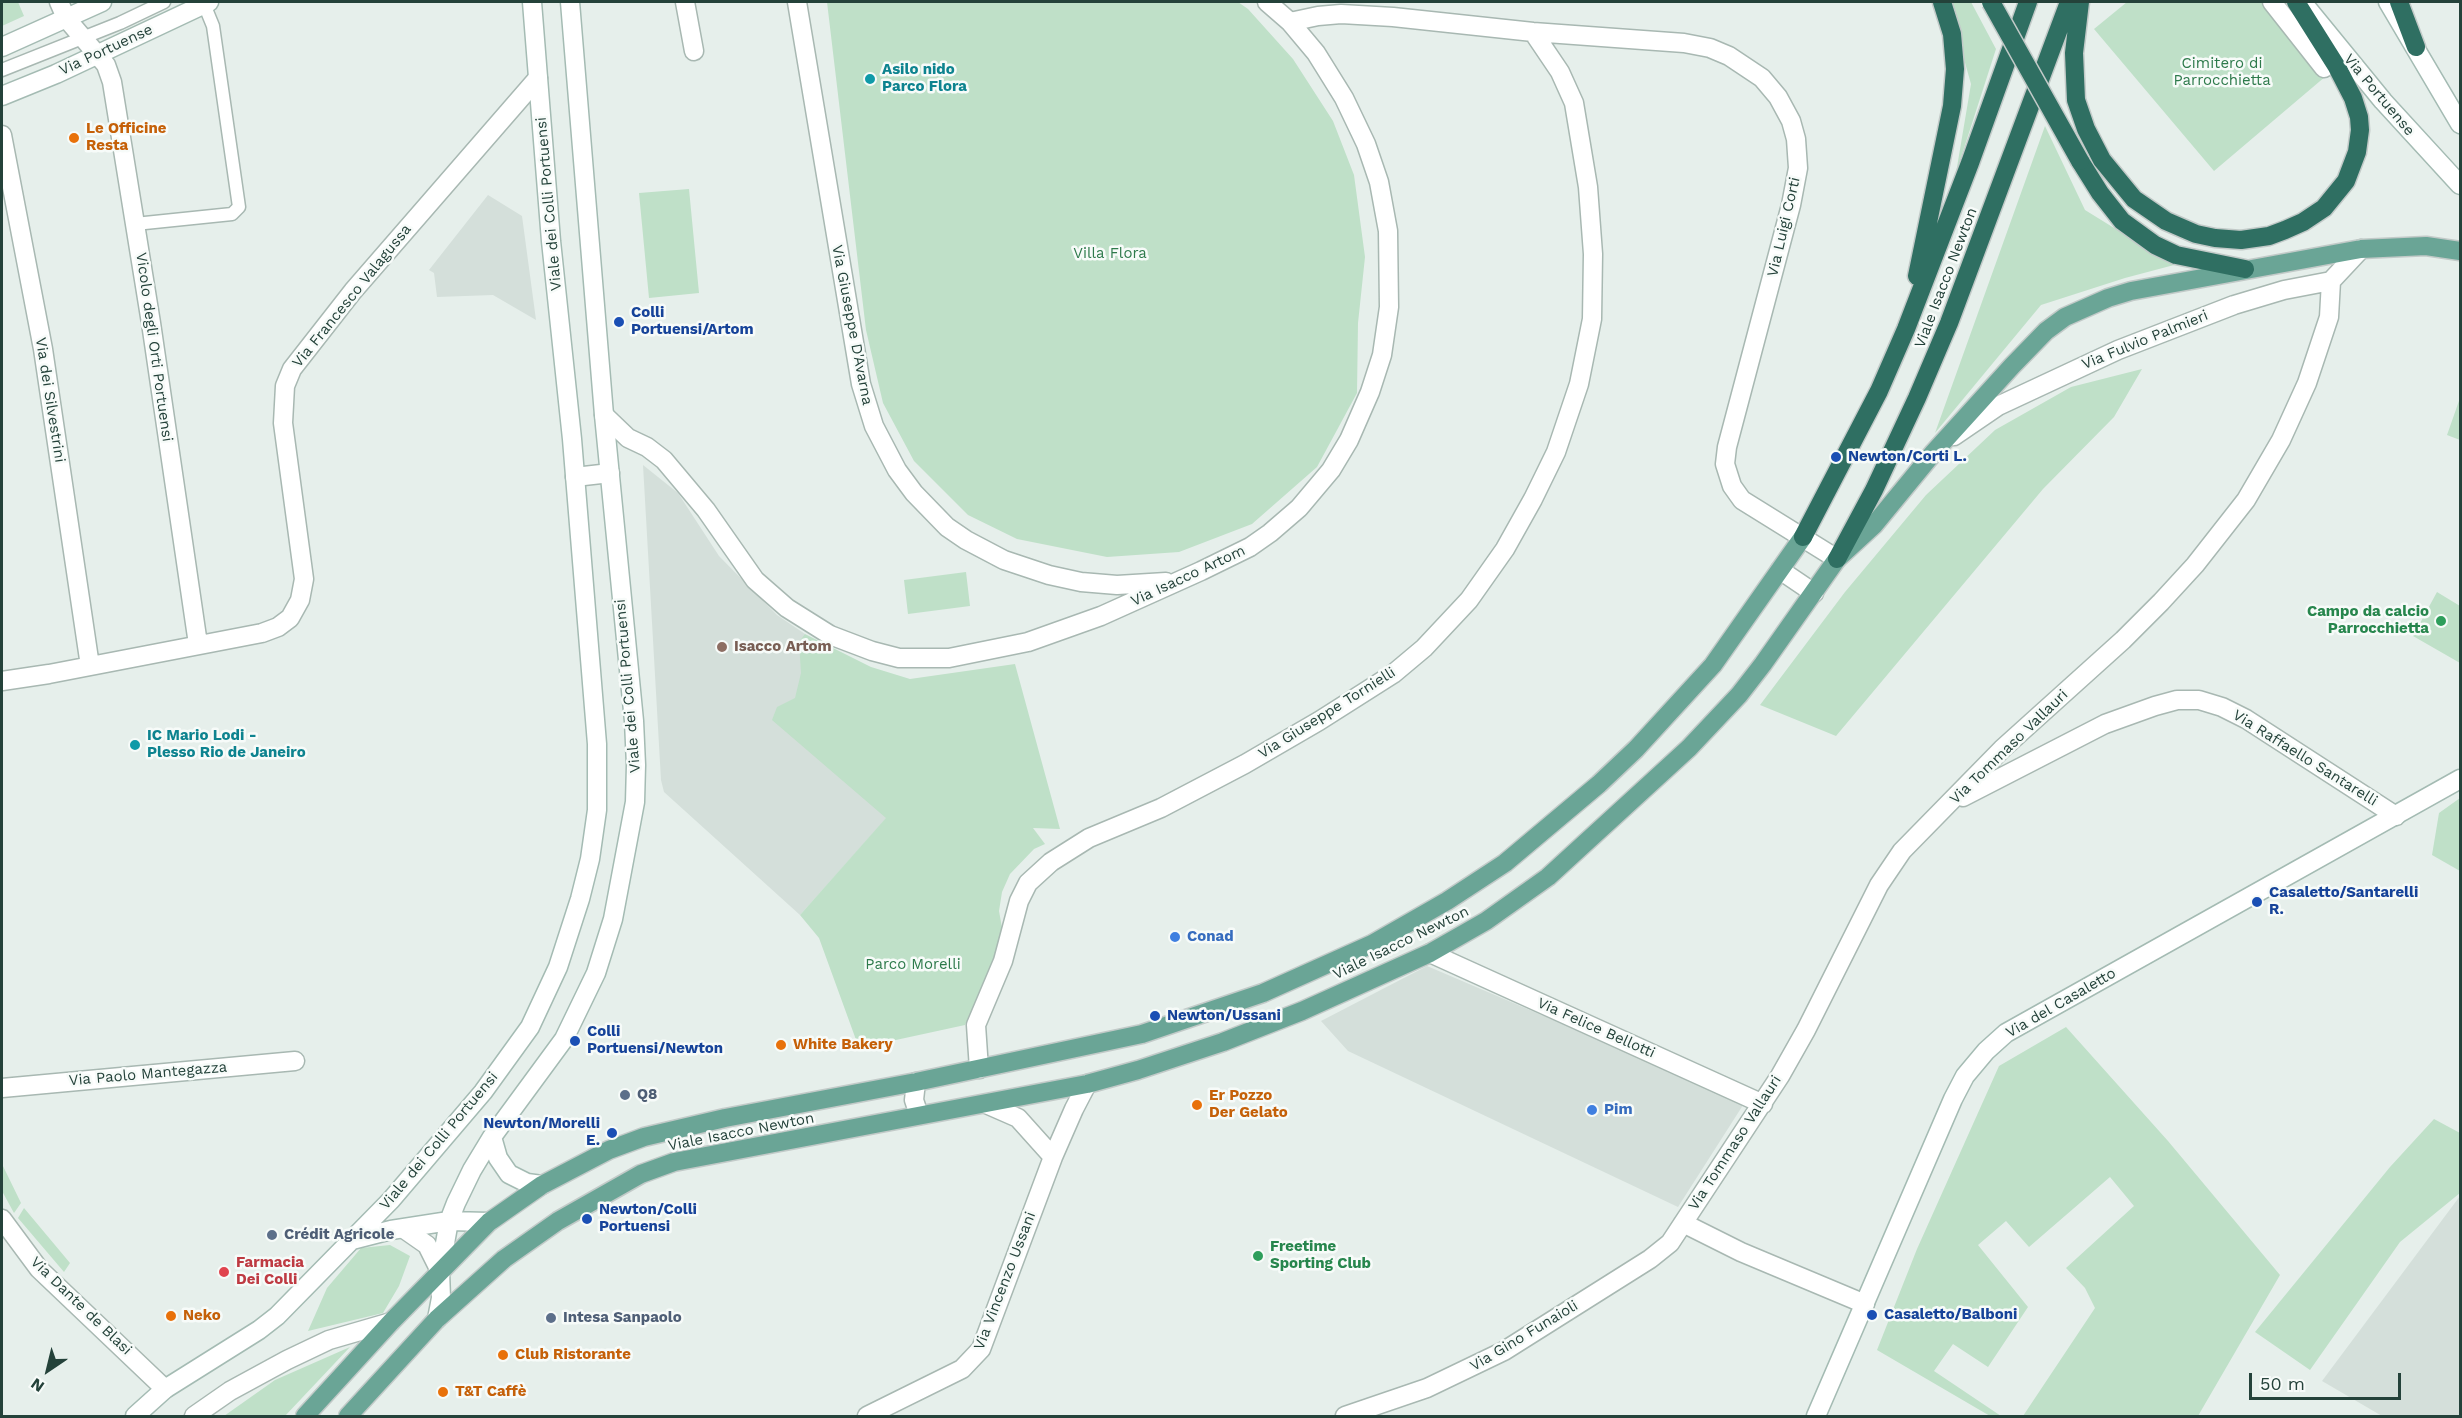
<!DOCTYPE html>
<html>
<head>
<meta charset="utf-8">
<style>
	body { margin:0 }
	#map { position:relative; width:2462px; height:1418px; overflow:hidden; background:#e6efeb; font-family:"Work Sans",sans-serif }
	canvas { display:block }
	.frame { position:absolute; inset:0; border:3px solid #24423a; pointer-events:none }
	.north { position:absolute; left:18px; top:1340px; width:60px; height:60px; -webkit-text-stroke:4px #f7fbf9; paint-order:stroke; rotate:215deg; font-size:16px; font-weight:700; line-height:24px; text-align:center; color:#24423a }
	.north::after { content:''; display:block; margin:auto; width:21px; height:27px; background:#24423a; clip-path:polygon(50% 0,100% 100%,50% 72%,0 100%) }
	.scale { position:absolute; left:2249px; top:1373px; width:152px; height:27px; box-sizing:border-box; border:3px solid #24423a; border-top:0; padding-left:8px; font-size:18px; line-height:21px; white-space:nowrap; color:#24423a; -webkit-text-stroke:4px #f7fbf9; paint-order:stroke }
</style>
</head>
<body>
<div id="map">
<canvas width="2462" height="1418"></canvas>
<div class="frame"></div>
<div class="north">N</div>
<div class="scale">50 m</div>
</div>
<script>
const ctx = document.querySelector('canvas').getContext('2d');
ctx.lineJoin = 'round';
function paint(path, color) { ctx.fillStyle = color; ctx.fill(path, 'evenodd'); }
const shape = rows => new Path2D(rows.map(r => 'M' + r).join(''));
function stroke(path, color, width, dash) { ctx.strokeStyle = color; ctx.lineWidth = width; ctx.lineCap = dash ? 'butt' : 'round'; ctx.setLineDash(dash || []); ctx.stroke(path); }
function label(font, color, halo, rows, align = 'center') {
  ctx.font = font + ' "Work Sans",sans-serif'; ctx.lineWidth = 5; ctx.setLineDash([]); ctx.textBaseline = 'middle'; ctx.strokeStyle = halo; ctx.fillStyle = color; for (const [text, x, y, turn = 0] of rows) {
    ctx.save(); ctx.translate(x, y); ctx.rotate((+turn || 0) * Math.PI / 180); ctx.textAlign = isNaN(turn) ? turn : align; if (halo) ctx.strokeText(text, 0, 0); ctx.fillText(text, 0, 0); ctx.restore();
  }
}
paint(shape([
	[488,195,522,216,536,320,493,295,437,297,434,273,429,270],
	[643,465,678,493,719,556,777,615,805,634,887,818,800,915,664,792,661,780],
	[1427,966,1745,1102,1678,1207,1348,1051,1321,1021],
	[2460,1196,2460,1416,2382,1416,2322,1381]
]), '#d4dfda');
paint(shape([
	[2,2,18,2,24,16,2,26],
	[827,2,1238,2,1248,9,1293,59,1333,121,1354,175,1365,257,1358,323,1357,393,1317,467,1252,524,1179,552,1107,557,1017,539,968,515,914,461,883,403,866,330],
	[1948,2,1971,2,1996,49,1956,173,1971,84],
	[2127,2,2263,2,2326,76,2214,171,2094,29],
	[2045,126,2085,210,2174,265,2125,278,2041,305,1935,433],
	[689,189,699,293,649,298,639,193],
	[2142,369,2114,417,2043,489,1836,736,1760,705,1845,592,1926,495,1995,430,2071,387],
	[2460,398,2460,440,2447,435],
	[966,572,970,606,908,614,904,580],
	[2437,592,2460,606,2460,663,2413,636],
	[805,634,871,667,910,679,1015,664,1060,829,1033,828,1045,844,1034,849,1010,874,1002,892,999,911,1004,939,965,1025,859,1048,819,938,800,915,886,818,772,720,777,707,795,698,801,673,799,642],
	[2460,798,2460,871,2432,855,2439,813],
	[2066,1027,2168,1141,2280,1275,2198,1416,2023,1416,2095,1308,2085,1288,2066,1268,2134,1206,2110,1177,2029,1247,2006,1221,1978,1245,2028,1307,1988,1367,1953,1344,1934,1371,2001,1416,1990,1416,1877,1350,1917,1249,1999,1066],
	[2434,1119,2460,1133,2460,1193,2400,1242,2310,1370,2255,1332,2390,1167],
	[2,1164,21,1203,14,1213,2,1191],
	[24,1208,70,1263,64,1272,18,1218],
	[390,1245,410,1256,399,1286,383,1313,308,1331,327,1288,361,1248],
	[350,1347,285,1416,224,1416,275,1380]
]), '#bfe0c8');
const lane = shape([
	[2,70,120,23,164,2],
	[135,224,232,214,239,207,213,26,204,4]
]);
const street = shape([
	[59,2,66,18,106,65,112,82,151,323,198,644],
	[685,2,694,51],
	[797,2,861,384,874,426,897,470,914,493,947,527,966,540,1004,560,1049,575,1081,582,1117,585,1166,582],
	[2272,2,2324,68],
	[1290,22,1318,16,1341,14,1393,17,1533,32,1684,43,1710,48,1729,56,1762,78,1778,97,1791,121,1796,139,1798,168,1791,205,1727,447,1725,464,1732,486,1742,500,1837,559],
	[2,135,43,349,90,666],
	[604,415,628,438,647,447,664,460,706,510,755,580,787,608,830,635,872,651,899,658,949,658,1028,642,1101,616,1201,571,1250,547,1270,533,1299,508,1331,470,1349,440,1370,392,1382,355,1389,307,1388,231,1379,182,1366,144,1344,98,1316,53,1290,22,1267,2],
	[1954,436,1998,406,2118,350,2234,305,2284,290,2331,281,2361,249],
	[575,477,610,473],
	[1780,570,1814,593],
	[2,681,49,674,262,633,278,627,290,618,300,600,304,579,283,423,285,386,292,369,353,291,538,78],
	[1963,797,2105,724,2155,706,2177,700,2199,700,2222,707,2246,719,2396,816],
	[1430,953,1763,1104],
	[979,1069,976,1025,1003,961,1019,901,1028,883,1051,862,1089,838,1161,808,1245,764,1319,721,1393,674,1424,648,1469,600,1505,549,1533,499,1556,452,1579,384,1592,319,1593,254,1588,187,1574,103,1560,72,1533,32],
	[916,1082,914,1100,919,1115],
	[2,1088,295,1061],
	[986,1104,1018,1118,1053,1157],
	[2,1219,39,1269,165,1389],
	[1683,1223,1741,1252,1865,1304],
	[404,1229,427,1245,440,1271],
	[194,1416,230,1391,287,1360,329,1340,391,1322],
	[867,1416,962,1369,981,1349,1053,1157,1074,1109,1087,1084],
	[1345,1416,1427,1388,1504,1351,1650,1259,1670,1243,1780,1076,1806,1030,1879,885,1902,851,2002,749,2123,640,2161,602,2195,565,2246,500,2281,440,2307,383,2329,317,2331,281]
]);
const secondary = shape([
	[2388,2,2460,124],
	[2307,8,2383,101,2460,185],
	[2,47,102,2],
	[2,96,56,74,209,2],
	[492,1137,498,1158,509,1174,527,1183,542,1185],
	[352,1240,391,1230,449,1221,489,1222],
	[437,1319,441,1298,440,1271,449,1221,456,1203,472,1170,492,1137,564,1039,596,973,613,919,635,802,636,765,634,721,604,415,570,2],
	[135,1416,165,1389,259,1330,277,1316,391,1200,483,1092,530,1027,558,967,580,899,590,859,597,810,597,744,572,439,551,241,532,2],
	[1816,1416,1953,1099,1965,1076,1986,1051,2006,1033,2460,779]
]);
const primary = shape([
	[305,1416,391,1322,489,1222,542,1185,609,1150,644,1137,725,1118,916,1082,1142,1034,1263,993,1372,944,1447,901,1505,863,1599,784,1636,749,1713,665,1803,537],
	[348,1416,437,1319,504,1259,558,1221,641,1174,674,1162,1087,1084,1138,1070,1223,1042,1302,1011,1430,953,1486,921,1548,877,1689,748,1739,695,1763,664,1837,559,1874,525,1934,452,2012,366,2046,331,2065,317,2108,298,2131,291,2361,249,2426,246,2460,251]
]);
const highway = shape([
	[2080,2,2074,53,2076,100,2086,129,2102,160,2134,199,2166,221,2196,234,2215,238,2241,240,2269,236,2285,230,2303,222,2324,208,2346,181,2357,152,2360,130,2359,117,2353,98,2337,67,2296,2],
	[2399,2,2416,47],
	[2080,161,2100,193,2122,221,2155,245,2176,255,2245,269],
	[1917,276,1952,106,1955,69,1952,34,1942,2],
	[1803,537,1879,391,1906,329,1970,163,2028,2],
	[1837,559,1874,490,1917,398,1949,323,2069,2]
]);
stroke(lane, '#a8b8b2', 15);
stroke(street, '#a8b8b2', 21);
stroke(secondary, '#a4bbb3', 21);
stroke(primary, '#c2cac8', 21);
stroke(highway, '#c2cac8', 21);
stroke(lane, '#fff', 12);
stroke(street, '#fff', 18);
stroke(secondary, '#fff', 18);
stroke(primary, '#6aa596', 18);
stroke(highway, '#2f6f62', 18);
const highwayBridge = shape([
	[1991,2,2080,161]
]);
stroke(highwayBridge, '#c2cac8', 21, []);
stroke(highwayBridge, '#2f6f62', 18);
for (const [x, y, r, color] of [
	[870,79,6,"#0f9aa8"],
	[74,138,6,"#e8710a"],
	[619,322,6,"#1a4fb4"],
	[1836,457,6,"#1a4fb4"],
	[2441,621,6,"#2e9e5b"],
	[722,647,6,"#8d6e63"],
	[135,745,6,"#0f9aa8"],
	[2257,902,6,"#1a4fb4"],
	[1175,937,6,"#3f7fe0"],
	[1155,1016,6,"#1a4fb4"],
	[575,1041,6,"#1a4fb4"],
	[781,1045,6,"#e8710a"],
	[625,1095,6,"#5c6f8a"],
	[1197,1105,6,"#e8710a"],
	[1592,1110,6,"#3f7fe0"],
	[612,1133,6,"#1a4fb4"],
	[587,1219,6,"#1a4fb4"],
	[272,1235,6,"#5c6f8a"],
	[1258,1256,6,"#2e9e5b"],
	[224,1272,6,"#e0444e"],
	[1872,1315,6,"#1a4fb4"],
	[171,1316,6,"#e8710a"],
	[551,1318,6,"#5c6f8a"],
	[503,1355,6,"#e8710a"],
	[443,1392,6,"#e8710a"]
]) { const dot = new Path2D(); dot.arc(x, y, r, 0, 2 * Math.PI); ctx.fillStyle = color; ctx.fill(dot); stroke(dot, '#f7fbf9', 2); }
label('15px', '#24423a', '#f7fbf9', [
	["Via Portuense",106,50,-25],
	["Via Portuense",2379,95,50],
	["Viale dei Colli Portuensi",549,204,-95],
	["Via Luigi Corti",1784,227,-77],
	["Viale Isacco Newton",1946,278,-69],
	["Via Francesco Valagussa",352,296,-51],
	["Via Giuseppe D'Avarna",852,325,79],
	["Via Fulvio Palmieri",2145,340,-22],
	["Vicolo degli Orti Portuensi",154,347,82],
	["Via dei Silvestrini",50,400,81],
	["Via Isacco Artom",1188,576,-25],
	["Viale dei Colli Portuensi",628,686,-95],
	["Via Giuseppe Tornielli",1327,713,-32],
	["Via Tommaso Vallauri",2009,747,-44],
	["Via Raffaello Santarelli",2305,758,32],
	["Viale Isacco Newton",1401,943,-26],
	["Via del Casaletto",2061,1003,-30],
	["Via Felice Bellotti",1596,1028,24],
	["Via Paolo Mantegazza",148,1074,-5],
	["Viale Isacco Newton",741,1132,-11],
	["Viale dei Colli Portuensi",439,1141,-50],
	["Via Tommaso Vallauri",1735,1143,-57],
	["Via Vincenzo Ussani",1005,1281,-69],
	["Via Dante de Blasi",81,1306,44],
	["Via Gino Funaioli",1524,1336,-31]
]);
label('15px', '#2d7a4b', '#f7fbf9', [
	["Cimitero di",2222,64],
	["Parrocchietta",2222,81],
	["Villa Flora",1110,254],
	["Parco Morelli",913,965]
]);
label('bold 15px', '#0d838f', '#f7fbf9', [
	["Asilo nido",882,70],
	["Parco Flora",882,87],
	["IC Mario Lodi -",147,736],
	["Plesso Rio de Janeiro",147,753]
], 'left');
label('bold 15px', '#c56008', '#f7fbf9', [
	["Le Officine",86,129],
	["Resta",86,146],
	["White Bakery",793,1045],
	["Er Pozzo",1209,1096],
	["Der Gelato",1209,1113],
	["Neko",183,1316],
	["Club Ristorante",515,1355],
	["T&T Caffè",455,1392]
], 'left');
label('bold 15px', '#164399', '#f7fbf9', [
	["Colli",631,313],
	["Portuensi/Artom",631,330],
	["Newton/Corti L.",1848,457],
	["Casaletto/Santarelli",2269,893],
	["R.",2269,910],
	["Newton/Ussani",1167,1016],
	["Colli",587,1032],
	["Portuensi/Newton",587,1049],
	["Newton/Morelli",600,1124,"right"],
	["E.",600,1141,"right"],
	["Newton/Colli",599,1210],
	["Portuensi",599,1227],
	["Casaletto/Balboni",1884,1315]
], 'left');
label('bold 15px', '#27864d', '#f7fbf9', [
	["Campo da calcio",2429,612],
	["Parrocchietta",2429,629],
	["Freetime",1270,1247,"left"],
	["Sporting Club",1270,1264,"left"]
], 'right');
label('bold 15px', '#785e54', '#f7fbf9', [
	["Isacco Artom",734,647]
], 'left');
label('bold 15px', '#366cbe', '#f7fbf9', [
	["Conad",1187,937],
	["Pim",1604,1110]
], 'left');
label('bold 15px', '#4e5e75', '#f7fbf9', [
	["Q8",637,1095],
	["Crédit Agricole",284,1235],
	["Intesa Sanpaolo",563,1318]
], 'left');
label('bold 15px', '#be3a42', '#f7fbf9', [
	["Farmacia",236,1263],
	["Dei Colli",236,1280]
], 'left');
</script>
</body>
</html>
